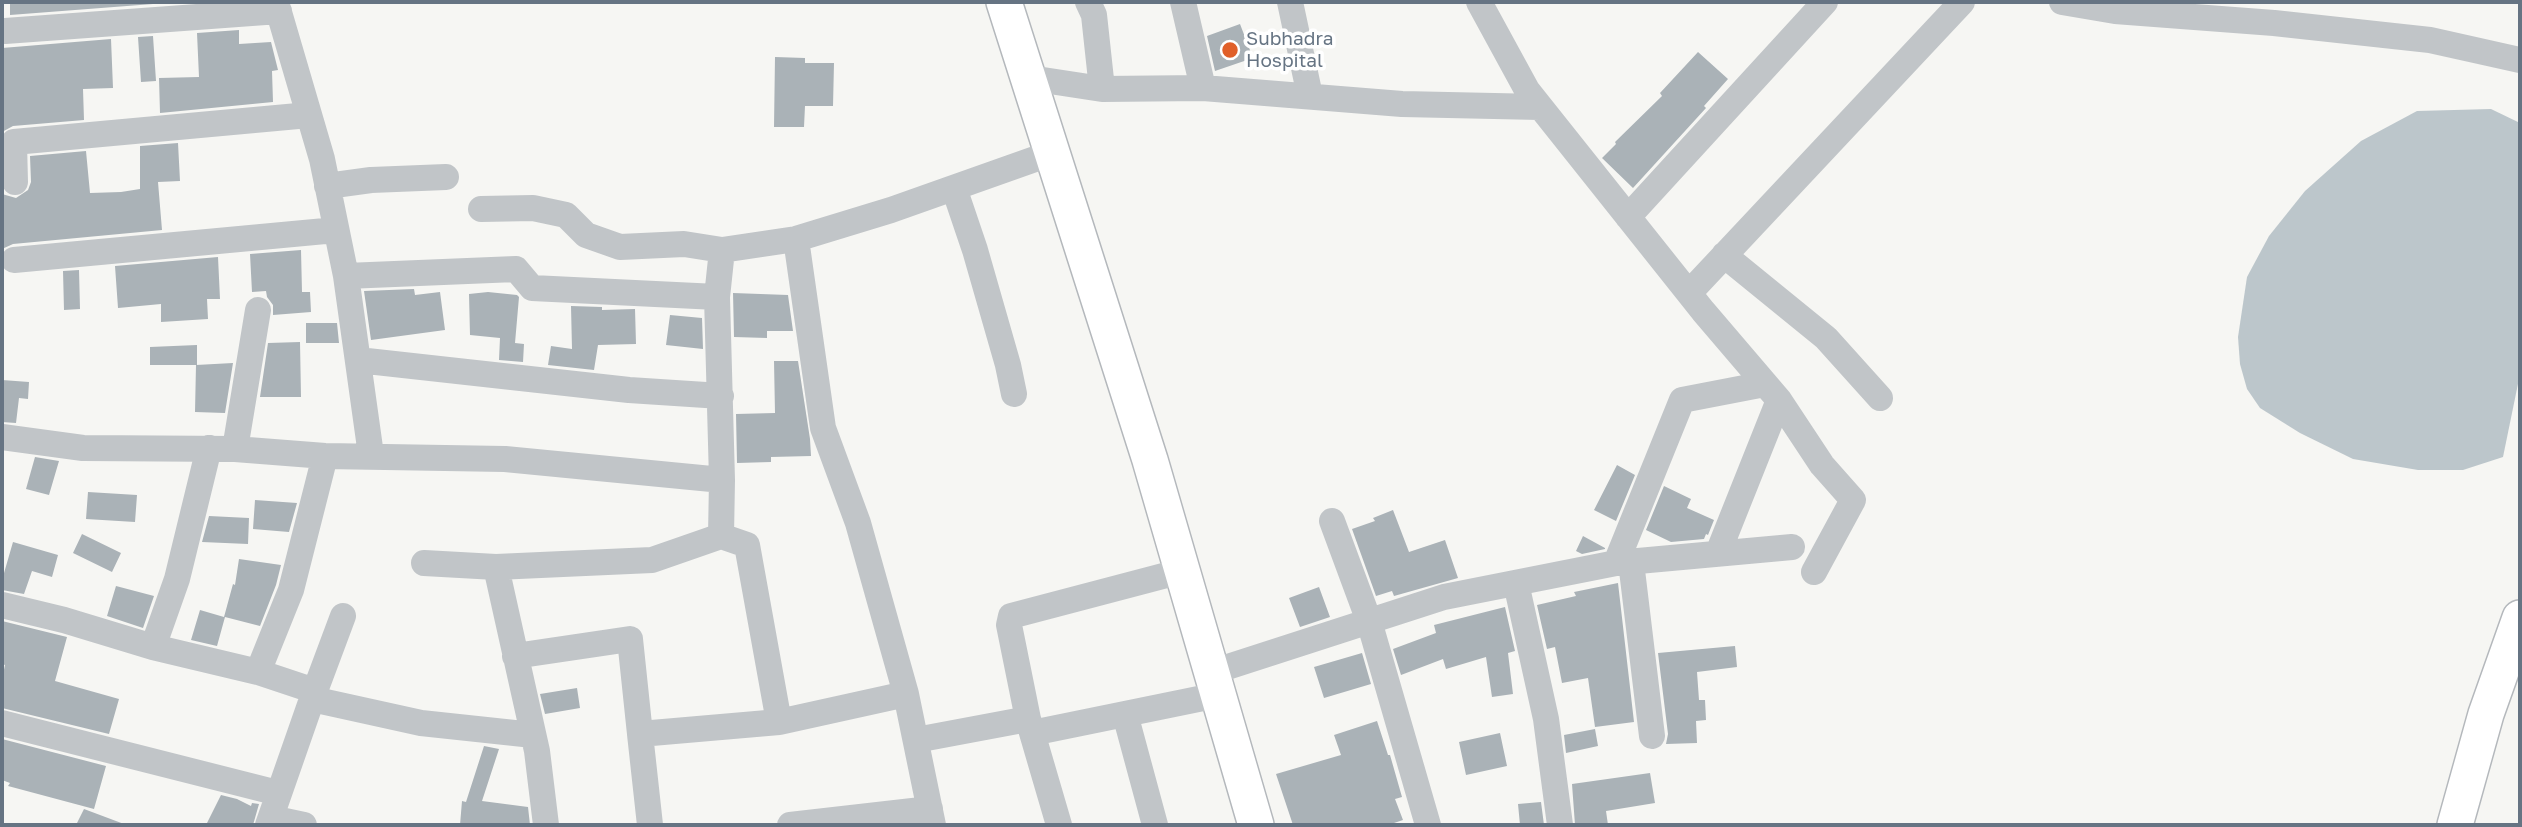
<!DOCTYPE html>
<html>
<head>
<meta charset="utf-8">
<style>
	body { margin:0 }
	#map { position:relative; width:2522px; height:827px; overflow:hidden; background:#f6f6f3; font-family:"Golos Text",sans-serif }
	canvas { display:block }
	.frame { position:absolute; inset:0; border:4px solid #667483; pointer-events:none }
</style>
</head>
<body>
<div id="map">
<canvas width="2522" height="827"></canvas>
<div class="frame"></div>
</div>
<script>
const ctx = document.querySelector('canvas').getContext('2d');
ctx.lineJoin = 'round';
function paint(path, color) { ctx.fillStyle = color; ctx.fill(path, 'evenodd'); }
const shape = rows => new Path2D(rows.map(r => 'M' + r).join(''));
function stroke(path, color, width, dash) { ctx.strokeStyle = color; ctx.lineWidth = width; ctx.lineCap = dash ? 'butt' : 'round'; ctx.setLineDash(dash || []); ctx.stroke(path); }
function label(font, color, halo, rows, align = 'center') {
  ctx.font = font + ' "Golos Text",sans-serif'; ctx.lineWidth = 7; ctx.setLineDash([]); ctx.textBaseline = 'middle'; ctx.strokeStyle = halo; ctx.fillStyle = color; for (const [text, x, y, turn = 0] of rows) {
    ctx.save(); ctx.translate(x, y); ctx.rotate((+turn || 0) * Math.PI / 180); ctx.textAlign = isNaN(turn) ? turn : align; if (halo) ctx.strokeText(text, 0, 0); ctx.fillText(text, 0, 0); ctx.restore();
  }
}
paint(shape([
	[2491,109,2520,123,2520,374,2503,457,2463,470,2418,470,2353,459,2300,433,2260,408,2247,389,2240,364,2238,337,2247,277,2269,236,2305,191,2361,141,2417,111]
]), '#bcc6cb');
paint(shape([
	[10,2,166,2,166,3,10,15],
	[1240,24,1253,58,1215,71,1207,36],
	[239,30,239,44,271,42,278,70,272,71,273,102,160,113,159,78,199,77,197,33],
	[153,36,156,81,141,82,138,37],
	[111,39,113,88,83,89,84,120,13,126,2,132,2,48],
	[1698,52,1728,79,1704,106,1706,108,1633,188,1602,158,1616,144,1615,142,1662,96,1660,93],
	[775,57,805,58,805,63,834,63,833,106,805,106,804,127,774,127],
	[178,143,180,181,158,182,162,230,13,244,2,249,2,194,16,198,28,190,31,182,30,156,86,151,90,193,121,192,140,189,140,146],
	[301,250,302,292,310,292,311,312,273,315,273,305,267,297,266,291,252,292,250,254],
	[218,257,220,299,207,299,208,319,161,322,161,304,118,308,115,266],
	[79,270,80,309,64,310,63,271],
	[414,289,415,295,440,292,445,330,371,340,364,291],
	[488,292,517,295,519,297,515,343,524,344,523,362,499,360,500,338,470,335,469,294],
	[733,293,788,295,793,331,767,331,767,338,734,337],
	[571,306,602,307,602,310,635,309,636,344,598,345,594,370,548,365,551,346,572,349],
	[670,315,702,318,703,349,666,345],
	[306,323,337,323,339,343,306,343],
	[300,342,301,397,260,397,268,343],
	[197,345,197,365,150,365,150,347],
	[774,361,798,361,810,439,811,456,771,457,771,462,737,463,736,414,775,413],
	[233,363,225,413,195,412,196,365],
	[2,380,29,382,28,399,19,398,16,423,2,422],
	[35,457,59,461,49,495,26,489],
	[1617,465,1635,475,1616,521,1594,510],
	[1664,486,1691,499,1687,508,1714,520,1708,535,1706,534,1704,539,1671,542,1646,530],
	[88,492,137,495,135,522,86,519],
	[255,500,297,503,289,532,253,529],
	[1393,510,1409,552,1445,540,1458,578,1394,596,1392,591,1376,596,1352,529,1375,521,1373,518],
	[209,516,249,518,248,544,202,542],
	[82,534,121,553,112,572,73,553],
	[1583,536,1605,548,1605,549,1582,554,1576,551],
	[13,542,58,555,52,577,32,571,24,594,2,590,2,580],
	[239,559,281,565,276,585,260,626,225,617,217,646,191,640,200,610,224,617,233,584,235,585],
	[1618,583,1634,722,1595,727,1588,678,1562,683,1555,647,1547,649,1537,605,1576,596,1574,592],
	[116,586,154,596,143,628,107,616],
	[1319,587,1330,617,1300,627,1289,598],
	[1505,607,1515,651,1508,653,1513,694,1492,697,1486,657,1446,669,1443,659,1401,675,1393,649,1436,633,1434,625],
	[2,621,67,637,55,681,119,699,109,734,2,708,2,679,5,665,2,664],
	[1735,646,1737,667,1697,672,1699,700,1705,700,1706,720,1696,721,1697,743,1666,744,1668,734,1658,653],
	[1362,653,1371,684,1324,698,1314,667],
	[577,688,580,708,545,714,540,694],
	[1377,721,1388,755,1390,755,1402,797,1395,799,1403,820,1388,825,1293,825,1276,774,1341,755,1334,735],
	[1595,729,1598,746,1566,753,1564,735],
	[1500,733,1507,766,1466,775,1459,742],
	[2,739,106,766,94,809,8,786,10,783,2,780],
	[484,746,499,749,482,801,528,807,530,825,460,825,462,801,466,802],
	[1650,773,1655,803,1606,811,1608,825,1575,825,1572,784],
	[221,795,237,799,251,806,252,803,259,804,253,825,206,825],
	[1541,802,1544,825,1520,825,1518,804],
	[84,809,124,824,124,825,76,825]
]), '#aab2b7');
const major = shape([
	[1004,2,1150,460,1256,825],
	[2455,825,2486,714,2520,618]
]);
stroke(major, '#b4b8bc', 38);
stroke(shape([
	[276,2,322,159,346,276,371,455],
	[1088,2,1094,15,1102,89],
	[1183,2,1203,88],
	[1290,2,1310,96],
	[1479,2,1527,90,1703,311,1779,400,1822,465,1853,500,1814,572],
	[2062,2,2115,11,2274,23,2430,40,2520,60],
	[5,31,279,11],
	[1030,78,1102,89,1203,88,1402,104,1540,107],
	[15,182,14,142,309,115],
	[327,186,371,180,446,177],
	[954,188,975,250,1008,365,1014,394],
	[481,209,533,208,566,215,586,235,620,247,684,244,722,250],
	[1628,217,1825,2],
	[796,239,823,428,858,523,906,694,933,825],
	[1724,255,1826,338,1880,398],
	[14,260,336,230],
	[346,276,516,269,532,288,717,297],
	[1689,293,1962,2],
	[358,360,629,390,721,396],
	[2,437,83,448,235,449,325,456,505,459,722,480,717,297,722,250,796,239,891,210,1052,153],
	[235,449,258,310],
	[1332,521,1369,621,1428,825],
	[721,536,747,545,779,722,906,694],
	[1718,553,1779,400],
	[1631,562,1652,736],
	[424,563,496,567,652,560,721,536,722,480],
	[1616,563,1682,400,1765,384],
	[496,567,537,751,546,825],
	[1516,583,1546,719,1560,825],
	[2,605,64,620,153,647,258,672,315,691],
	[153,647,177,579,209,448],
	[515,656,630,639,640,734],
	[258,672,291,590,325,456],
	[1212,672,1444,597,1616,563,1792,547],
	[312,699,421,723,533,735],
	[1125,714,1155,825],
	[2,723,278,793],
	[1032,733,1218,695],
	[916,740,1028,719],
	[271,818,304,825],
	[268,825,312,699,343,616],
	[650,825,640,734,779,722],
	[790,825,930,809],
	[1059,825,1028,719,1009,625,1011,616,1182,571]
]), '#c1c5c8', 26);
stroke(major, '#fff', 35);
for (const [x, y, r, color] of [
	[1230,50,9,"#e05f29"]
]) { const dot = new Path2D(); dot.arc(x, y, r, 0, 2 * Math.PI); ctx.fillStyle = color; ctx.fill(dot); stroke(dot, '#fff', 2.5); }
label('19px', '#667483', '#fff', [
	["Subhadra",1246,39],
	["Hospital",1246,61]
], 'left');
</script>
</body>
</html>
